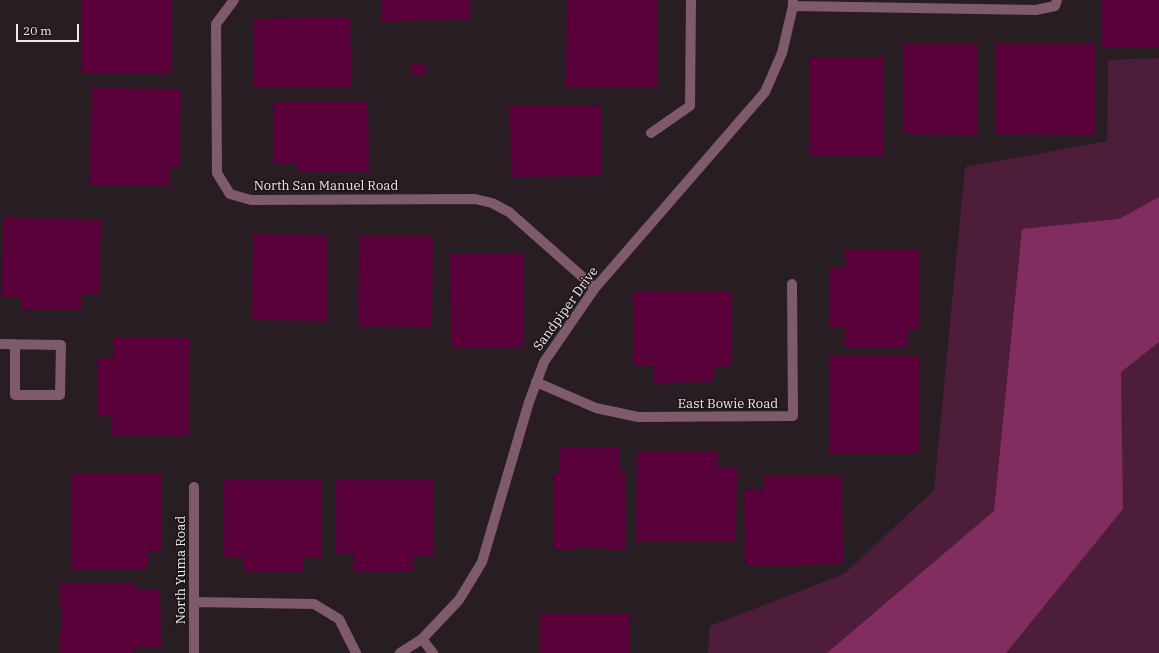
<!DOCTYPE html>
<html>
<head>
<meta charset="utf-8">
<style>
	body { margin:0 }
	#map { position:relative; width:1159px; height:653px; overflow:hidden; background:#271d22; font-family:"IBM Plex Serif",serif }
	canvas { display:block }
	.scale { position:absolute; left:16px; top:24px; width:63px; height:18px; box-sizing:border-box; border:2px solid #efe8eb; border-top:0; padding-left:5px; font-size:12px; line-height:14px; white-space:nowrap; color:#efe8eb; -webkit-text-stroke:3px #1d1418; paint-order:stroke }
</style>
</head>
<body>
<div id="map">
<canvas width="1159" height="653"></canvas>
<div class="scale">20 m</div>
</div>
<script>
const ctx = document.querySelector('canvas').getContext('2d');
ctx.lineJoin = 'round';
function paint(path, color) { ctx.fillStyle = color; ctx.fill(path, 'evenodd'); }
const shape = rows => new Path2D(rows.map(r => 'M' + r).join(''));
function stroke(path, color, width, dash) { ctx.strokeStyle = color; ctx.lineWidth = width; ctx.lineCap = dash ? 'butt' : 'round'; ctx.setLineDash(dash || []); ctx.stroke(path); }
function label(font, color, halo, rows, align = 'center') {
  ctx.font = font + ' "IBM Plex Serif",serif'; ctx.lineWidth = 3; ctx.setLineDash([]); ctx.textBaseline = 'middle'; ctx.strokeStyle = halo; ctx.fillStyle = color; for (const [text, x, y, turn = 0] of rows) {
    ctx.save(); ctx.translate(x, y); ctx.rotate((+turn || 0) * Math.PI / 180); ctx.textAlign = isNaN(turn) ? turn : align; if (halo) ctx.strokeText(text, 0, 0); ctx.fillText(text, 0, 0); ctx.restore();
  }
}
paint(shape([
	[1159,58,1159,653,708,653,710,626,844,574,934,490,965,167,1107,141,1108,60]
]), '#4e1d39');
paint(shape([
	[1159,197,1159,342,1121,372,1123,509,1006,653,827,653,994,511,1022,229,1119,219]
]), '#822d5f');
paint(shape([
	[81,0,172,0,172,73,82,73],
	[382,0,470,0,471,20,382,21],
	[567,0,657,0,657,88,566,87],
	[1101,0,1159,0,1159,48,1101,48],
	[350,17,352,87,254,88,253,19],
	[903,44,977,44,977,135,903,134],
	[995,44,1096,44,1096,135,995,134],
	[810,57,884,57,884,156,810,156],
	[412,64,425,64,426,76,412,76],
	[91,88,181,89,180,167,169,167,169,186,90,185],
	[368,101,369,171,297,171,297,163,273,163,273,102],
	[601,105,601,176,511,177,510,106],
	[3,218,101,219,100,294,81,293,81,310,21,309,21,297,2,297],
	[253,234,327,235,327,321,252,320],
	[359,235,433,235,432,327,358,326],
	[845,249,920,249,920,330,907,330,907,347,844,347,845,328,829,328,829,268,845,268],
	[450,253,524,253,524,348,451,348],
	[633,292,731,292,731,366,713,367,713,382,653,383,653,366,633,366],
	[114,338,189,338,189,435,111,435,111,416,98,416,98,357,114,357],
	[829,355,920,355,920,454,829,454],
	[560,448,620,448,620,474,626,474,626,549,603,549,603,547,577,547,577,549,554,549,554,473,560,473],
	[637,451,717,451,717,467,737,467,736,542,636,541],
	[71,473,161,473,161,551,148,551,148,570,71,570],
	[842,475,843,564,745,566,744,490,764,490,763,476],
	[335,479,433,479,433,556,414,556,414,571,354,571,354,554,335,554],
	[224,480,322,480,322,558,304,558,304,571,243,571,243,558,224,558],
	[135,583,135,590,160,590,161,648,134,648,134,653,59,653,59,634,62,634,62,605,60,605,60,584],
	[540,613,630,614,630,653,539,653]
]), '#59003b');
stroke(shape([
	[234,0,216,24,217,173,230,194,251,200,475,199,492,203,509,212,595,288],
	[793,6,1036,10,1055,6,1057,0],
	[651,133,690,106,691,0],
	[0,344,61,345,60,395,15,395,15,344],
	[536,382,596,408,638,417,793,416,792,284],
	[194,487,194,653],
	[194,602,314,604,339,619,356,653],
	[422,639,433,653],
	[400,653,422,639,459,600,482,562,529,402,544,362,595,288,765,92,782,53,793,6,793,0]
]), '#7f596c', 10);
label('13px', '#efe8eb', '#1d1418', [
	["North San Manuel Road",326,186],
	["Sandpiper Drive",566,309,-54],
	["East Bowie Road",728,404],
	["North Yuma Road",181,570,-90]
]);
</script>
</body>
</html>
